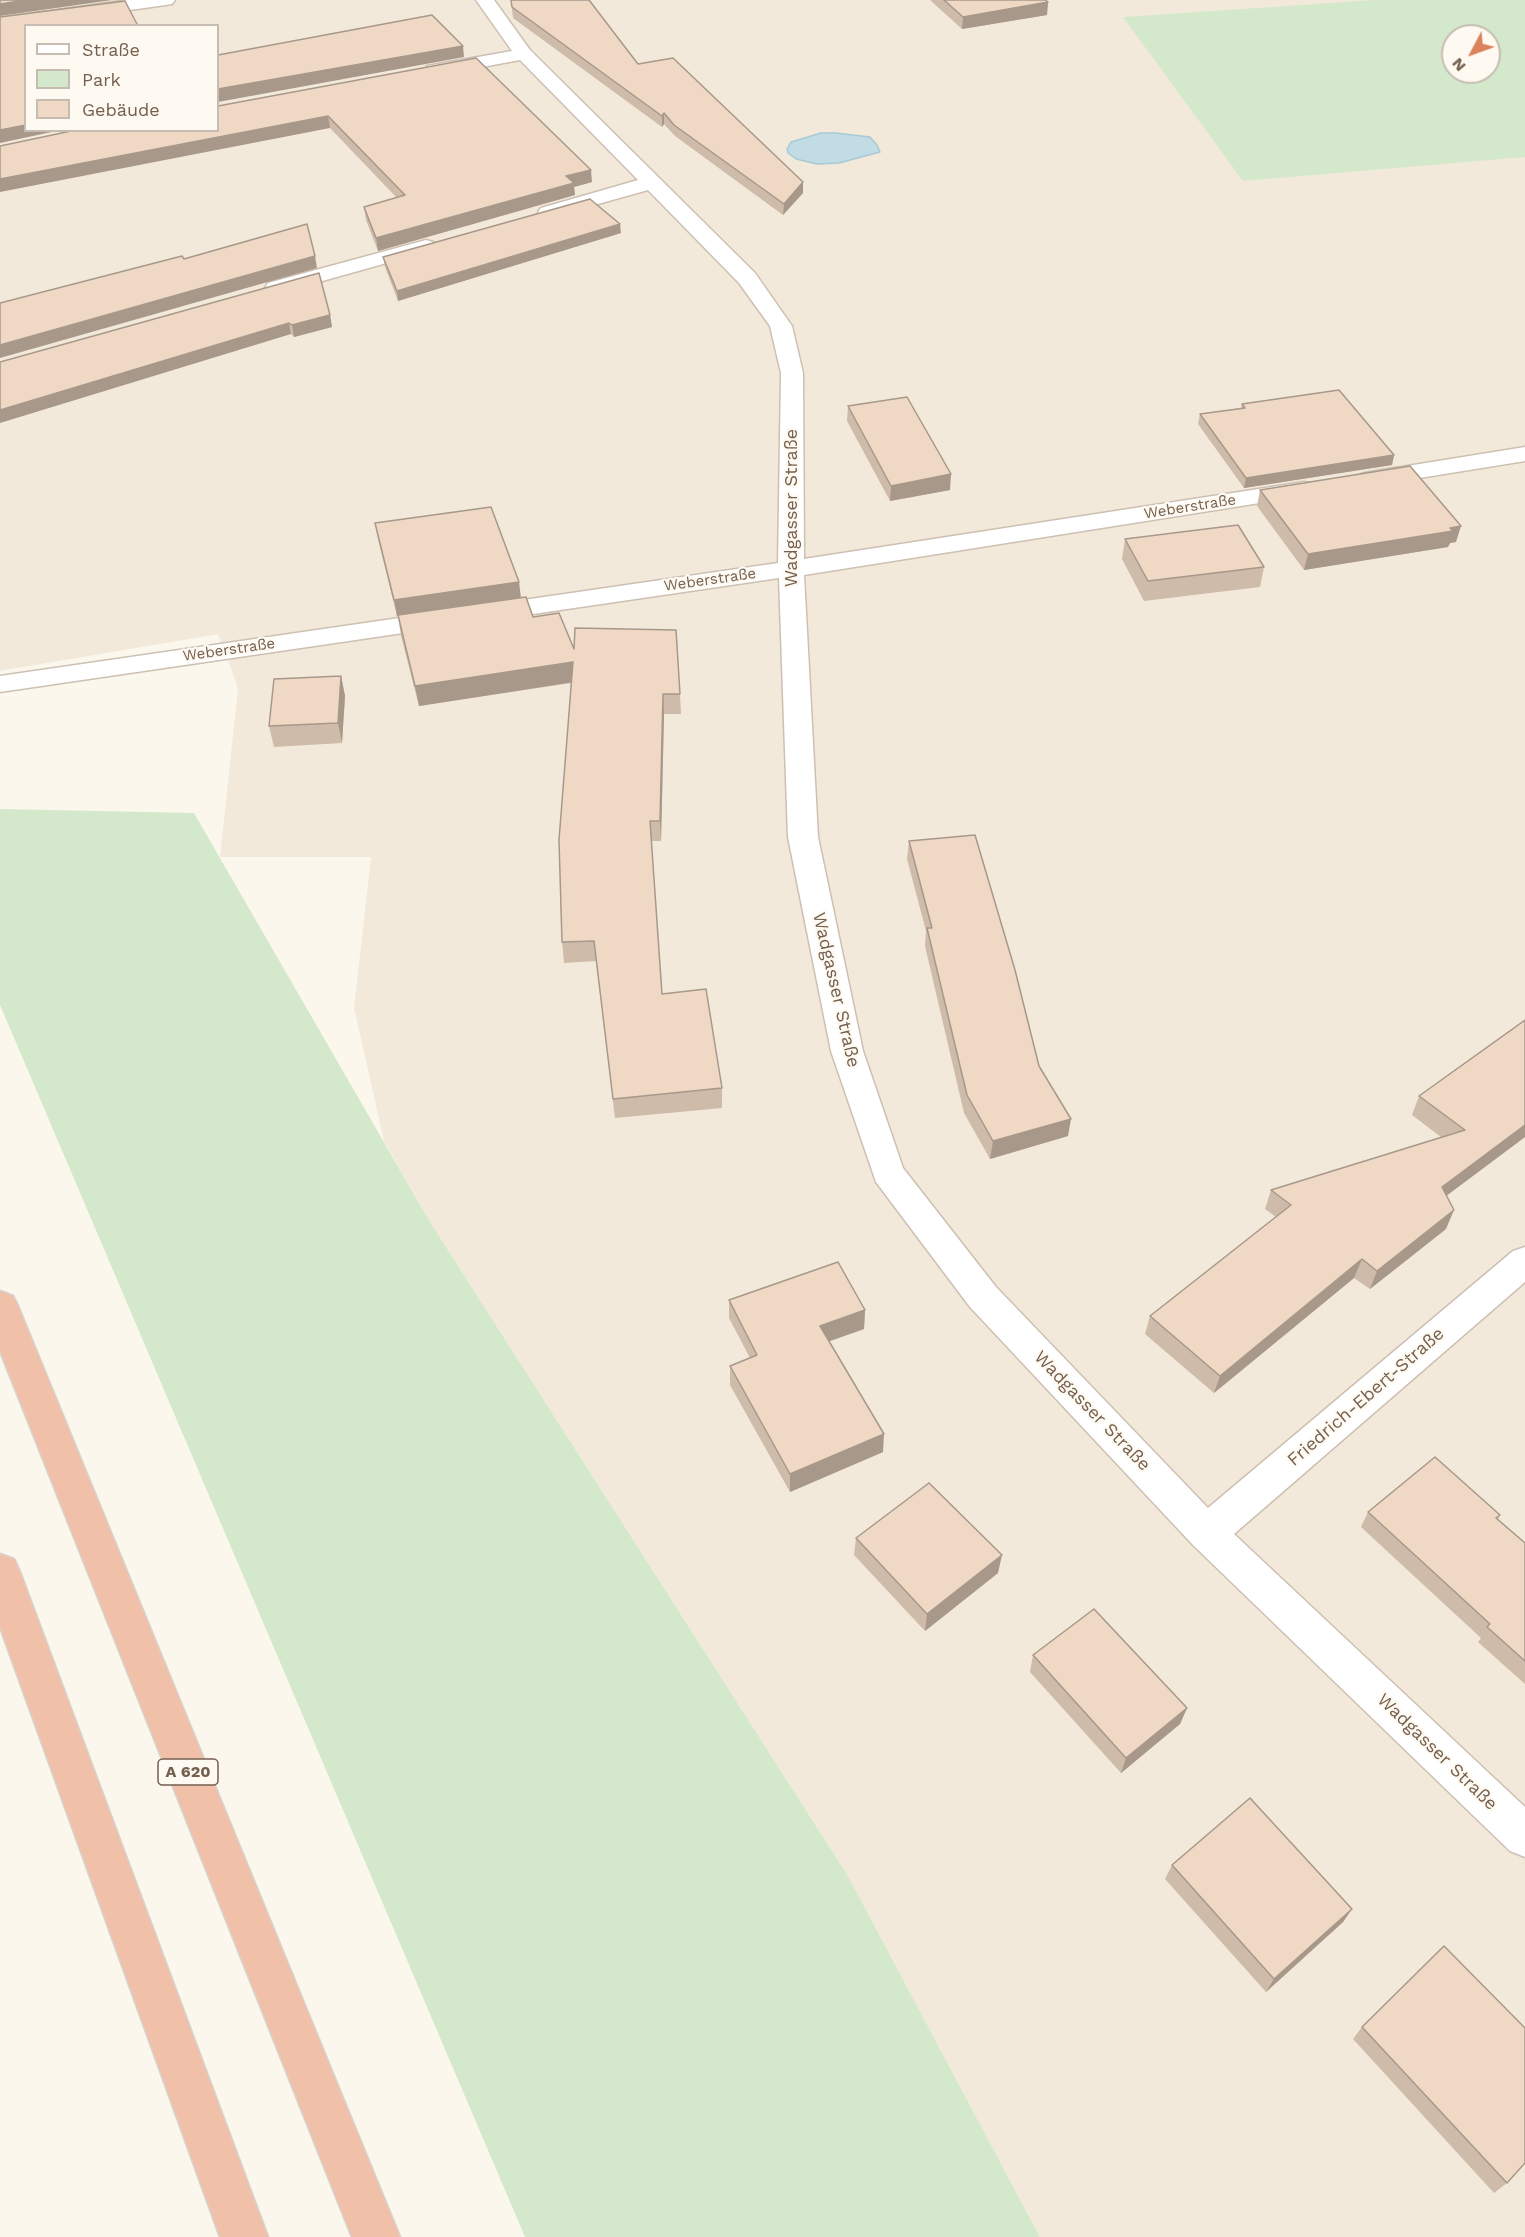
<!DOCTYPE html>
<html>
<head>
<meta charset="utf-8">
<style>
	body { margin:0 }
	#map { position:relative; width:1525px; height:2237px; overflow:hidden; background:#fbf7ec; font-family:"Work Sans",sans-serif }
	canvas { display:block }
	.legend { position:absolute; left:24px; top:24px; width:195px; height:108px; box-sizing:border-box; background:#fefaf2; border:2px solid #c7bcb1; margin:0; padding:8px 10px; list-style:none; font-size:18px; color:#756050 }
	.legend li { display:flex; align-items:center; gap:12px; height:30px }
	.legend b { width:30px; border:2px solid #c7bcb1 }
	.north { position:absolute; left:1441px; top:24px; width:60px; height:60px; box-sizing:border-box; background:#fefaf2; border:2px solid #c7bcb1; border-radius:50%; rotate:229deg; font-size:16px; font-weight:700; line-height:24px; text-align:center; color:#756050 }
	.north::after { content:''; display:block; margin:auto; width:21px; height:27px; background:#da835c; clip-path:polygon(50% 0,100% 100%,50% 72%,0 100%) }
</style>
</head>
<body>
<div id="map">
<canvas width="1525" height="2237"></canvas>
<ul class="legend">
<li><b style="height:8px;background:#fff"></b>Straße</li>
<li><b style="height:16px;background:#d4e9cb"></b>Park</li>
<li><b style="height:16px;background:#efd9c5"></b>Gebäude</li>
</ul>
<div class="north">N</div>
</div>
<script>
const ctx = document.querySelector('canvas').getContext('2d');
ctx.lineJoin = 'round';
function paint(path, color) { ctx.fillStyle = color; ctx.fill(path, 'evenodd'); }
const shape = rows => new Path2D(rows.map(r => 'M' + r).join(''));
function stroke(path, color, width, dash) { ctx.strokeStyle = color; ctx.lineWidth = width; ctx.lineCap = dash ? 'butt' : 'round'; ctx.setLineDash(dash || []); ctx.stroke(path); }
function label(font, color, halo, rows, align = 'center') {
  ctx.font = font + ' "Work Sans",sans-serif'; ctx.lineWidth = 4.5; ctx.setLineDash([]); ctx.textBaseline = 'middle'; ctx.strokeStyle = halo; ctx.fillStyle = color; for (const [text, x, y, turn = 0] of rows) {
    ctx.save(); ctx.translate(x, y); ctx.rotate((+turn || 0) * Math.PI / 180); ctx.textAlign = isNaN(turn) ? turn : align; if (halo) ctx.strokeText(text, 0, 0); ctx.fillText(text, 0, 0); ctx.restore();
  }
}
paint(shape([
	[0,0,1525,0,1525,2237,1040,2237,848,1876,430,1222,384,1141,354,1008,371,857,220,857,238,688,218,634,0,671],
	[26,26,218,26,218,130,26,130],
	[1453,36,1489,36,1489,72,1453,72]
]), '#f3e9db');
paint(shape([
	[1375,0,1525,0,1525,157,1243,181,1123,17],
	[1453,36,1489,36,1489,72,1453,72],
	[0,809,194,813,430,1222,848,1876,1040,2237,525,2237,0,1005]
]), '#d4e9cb');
const water = shape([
	[821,133,836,133,870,137,877,145,880,152,839,163,817,164,796,159,788,153,787,149,791,142,821,133]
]);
paint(water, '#c1dce4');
stroke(water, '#a8cad5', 1.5);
const minor = shape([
	[128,0,175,0,172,4,166,5,0,28,0,18,128,0],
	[476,0,494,0,530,50,755,273,792,326,803,373,804,559,1304,482,1313,484,1316,489,1313,494,1304,496,804,575,818,837,863,1051,903,1168,996,1287,1208,1508,1513,1251,1525,1247,1525,1282,1234,1534,1525,1807,1525,1857,1510,1851,1193,1545,970,1307,876,1182,831,1051,788,837,779,578,0,692,0,676,778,563,781,373,770,326,739,283,648,190,548,218,541,216,538,212,541,208,638,180,520,60,434,76,427,74,425,70,427,66,512,51,476,0],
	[426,240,433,242,436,246,433,250,276,294,268,293,265,288,268,283,426,240],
	[1525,447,1525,461,1370,486,1361,484,1358,479,1361,474,1370,472,1525,447]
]);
const motorway = shape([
	[0,1291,13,1296,18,1306,400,2237,352,2237,0,1351,0,1291],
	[0,1554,14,1559,20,1572,268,2237,220,2237,0,1627,0,1554]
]);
stroke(minor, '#cdc0b2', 3);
stroke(motorway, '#d8d2ce', 3);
paint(minor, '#fff');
paint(motorway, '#f0c1a8');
paint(shape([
	[511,0,589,0,638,64,803,182,803,193,783,215,675,136,664,124,662,127,513,18],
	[930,0,1045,0,1048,2,1047,15,962,29],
	[476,58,592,182,574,187,575,195,378,251,366,220,364,207,397,198,330,128,218,130],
	[621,233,398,301,385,267,383,257],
	[330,315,332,327,294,337,291,334,0,362],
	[1242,404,1394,455,1392,465,1244,488,1198,424,1200,414,1241,408],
	[848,406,950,490,890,501,847,421],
	[1260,490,1456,542,1450,543,1448,547,1304,570,1257,506],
	[375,523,521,598,533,617,574,649,680,694,681,714,664,714,661,841,651,841,662,994,722,1088,722,1108,615,1118,596,961,564,963,562,942,571,683,419,706,401,636,398,616,397,616,378,539],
	[1125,539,1264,567,1260,587,1144,601,1122,559],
	[341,676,345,696,342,743,274,747,269,726],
	[909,841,1039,1066,1068,1136,990,1159,964,1113,925,946,926,931,907,859],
	[1525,1020,1525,1137,1446,1196,1446,1229,1370,1289,1354,1278,1214,1393,1145,1334,1150,1316,1276,1217,1265,1209,1271,1190,1441,1137,1412,1115,1419,1096],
	[729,1300,865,1310,864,1329,829,1341,883,1452,790,1492,730,1385,730,1366,750,1358,729,1318],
	[1368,1512,1500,1515,1498,1519,1525,1543,1525,1684,1478,1642,1481,1638,1361,1527],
	[856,1538,998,1573,925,1631,854,1555],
	[1033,1655,1187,1708,1180,1724,1121,1773,1030,1672],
	[1172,1865,1352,1909,1343,1922,1266,1992,1165,1879],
	[1362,2027,1507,2183,1494,2193,1353,2039]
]), '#cebba9');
paint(shape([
	[26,0,112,0,0,16,0,4],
	[1048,2,1047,15,962,29,963,17],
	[463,46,464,57,218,102,218,103,218,89],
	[664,113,664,124,662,127,662,116],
	[328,116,330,128,0,192,0,179],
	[26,125,26,130,61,130,0,143,0,130],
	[591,170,592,182,574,187,575,195,378,251,376,238,566,176],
	[803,182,803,193,783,215,784,204],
	[620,224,621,233,398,301,397,291],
	[315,256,317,268,0,358,0,345],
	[330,315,332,327,294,337,292,325],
	[289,323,291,334,0,423,0,410],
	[1394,455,1392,465,1244,488,1246,478],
	[951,474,950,490,890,501,891,486],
	[1461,526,1456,542,1450,543,1448,547,1304,570,1308,554],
	[519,582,521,598,397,616,394,600],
	[573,662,574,682,419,706,415,686],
	[341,676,345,696,342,743,338,723],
	[663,694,664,714,661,841,660,821],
	[1071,1119,1068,1136,990,1159,993,1141],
	[1525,1125,1525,1137,1434,1205,1442,1187],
	[1454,1210,1446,1229,1370,1289,1377,1271],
	[1362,1259,1354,1278,1214,1393,1220,1376],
	[865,1310,864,1329,819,1345,820,1326],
	[884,1434,883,1452,790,1492,790,1474],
	[1002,1555,998,1573,925,1631,927,1614],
	[1187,1708,1180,1724,1121,1773,1126,1758],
	[1352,1909,1343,1922,1266,1992,1274,1979]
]), '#a7988a');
const building = shape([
	[0,0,26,0,0,4,0,0],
	[511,0,589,0,638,64,673,58,803,182,784,204,674,125,664,113,662,116,512,7,511,0],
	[944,0,1045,0,1048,2,963,17,944,0],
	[125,1,138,26,26,26,26,125,0,130,0,17,125,1],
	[432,15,463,46,218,89,218,55,432,15],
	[476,58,591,170,566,176,574,183,376,238,364,207,405,195,328,116,0,179,0,146,76,130,218,130,218,106,476,58],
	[590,199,620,224,397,291,383,257,590,199],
	[307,224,315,256,0,345,0,303,182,256,184,259,307,224],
	[319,273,330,315,292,325,289,323,0,410,0,362,319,273],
	[1339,390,1394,455,1246,478,1200,414,1245,408,1242,404,1339,390],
	[907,397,951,474,891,486,848,406,907,397],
	[1410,466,1461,526,1450,528,1453,531,1308,554,1260,490,1410,466],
	[491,507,519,582,394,600,375,523,491,507],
	[1238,525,1264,567,1148,581,1125,539,1238,525],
	[526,597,533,617,559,613,574,649,575,628,676,630,680,694,663,694,660,821,650,821,662,994,706,989,722,1088,613,1099,594,941,562,942,559,840,573,662,415,686,398,615,526,597],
	[341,676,338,723,269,726,274,679,341,676],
	[975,835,1015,970,1039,1066,1071,1119,993,1141,967,1095,927,928,932,928,909,841,975,835],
	[1525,1020,1525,1125,1442,1187,1454,1210,1377,1271,1362,1259,1220,1376,1150,1316,1291,1205,1271,1190,1465,1130,1419,1096,1525,1020],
	[838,1262,865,1310,820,1326,884,1434,790,1474,730,1366,757,1355,729,1300,838,1262],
	[1435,1457,1500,1515,1496,1518,1525,1543,1525,1661,1487,1627,1490,1624,1368,1512,1435,1457],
	[929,1483,1002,1555,927,1614,856,1538,929,1483],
	[1094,1609,1187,1708,1126,1758,1033,1655,1094,1609],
	[1250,1798,1352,1909,1274,1979,1172,1865,1250,1798],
	[1444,1946,1525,2028,1525,2163,1507,2183,1362,2027,1444,1946]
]);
paint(building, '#efd9c5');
stroke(building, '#a7988a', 1.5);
label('15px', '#756050', '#fefaf2', [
	["Weberstraße",1190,507,-9],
	["Weberstraße",710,580,-8],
	["Weberstraße",229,650,-8]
]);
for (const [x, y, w] of [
	[188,1772,60]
]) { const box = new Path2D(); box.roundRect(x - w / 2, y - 13, w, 26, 4.5); ctx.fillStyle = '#fefaf2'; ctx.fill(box); stroke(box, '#756050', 1.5); }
label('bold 16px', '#756050', null, [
	["A 620",188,1772]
]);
label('18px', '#756050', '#fefaf2', [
	["Wadgasser Straße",792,508,-90],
	["Wadgasser Straße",836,990,77],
	["Friedrich-Ebert-Straße",1366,1397,-41],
	["Wadgasser Straße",1092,1411,46],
	["Wadgasser Straße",1437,1752,44]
]);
</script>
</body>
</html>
